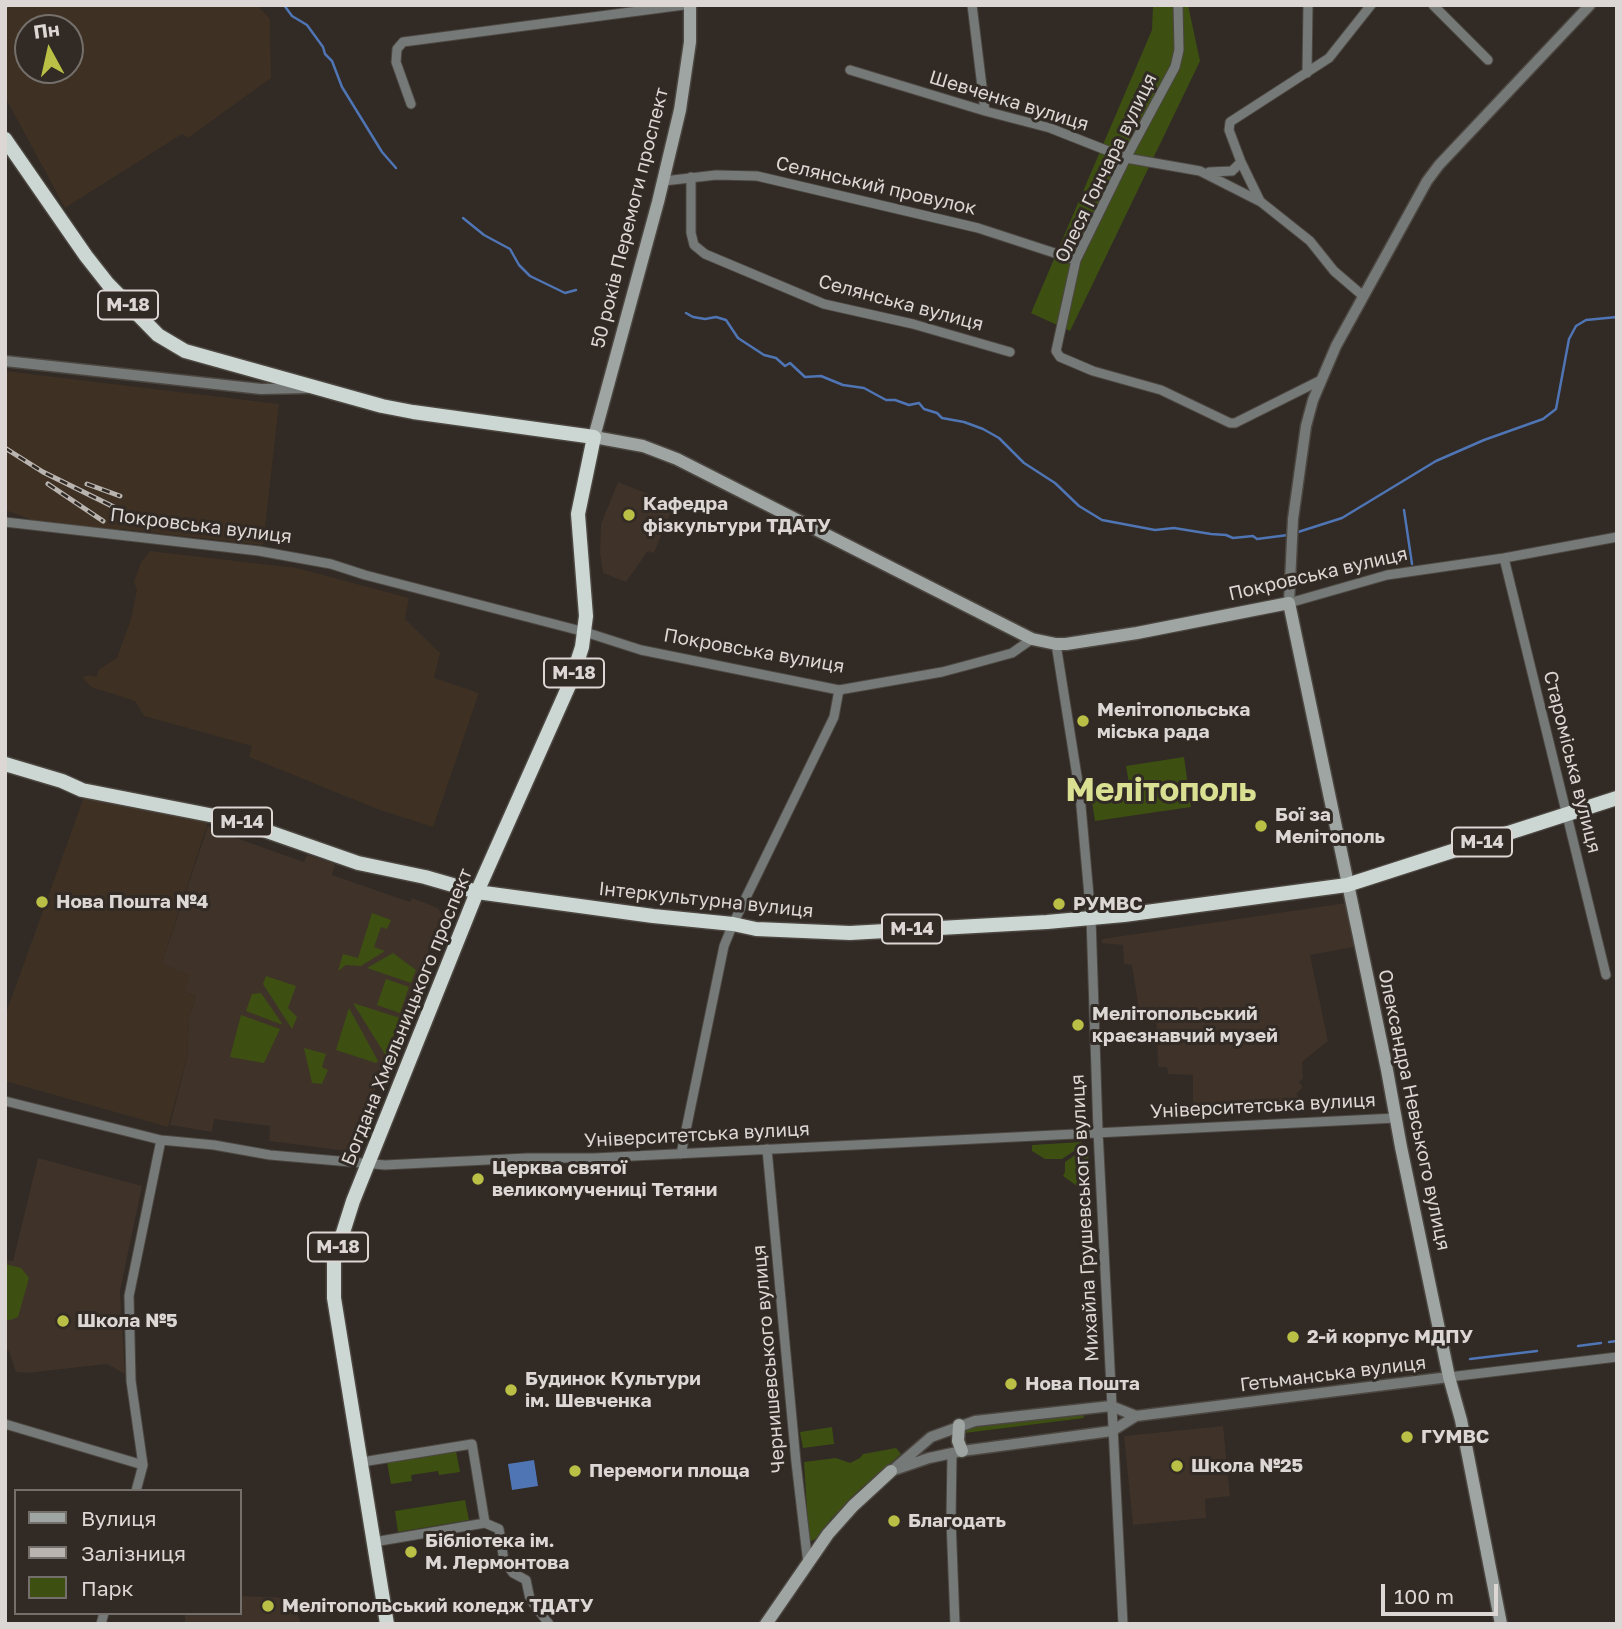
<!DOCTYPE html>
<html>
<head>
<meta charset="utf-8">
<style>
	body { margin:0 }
	#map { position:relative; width:1622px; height:1629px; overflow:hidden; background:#312a25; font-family:"Golos Text",sans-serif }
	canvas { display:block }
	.frame { position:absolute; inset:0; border:7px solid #dcd7d4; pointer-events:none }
	.legend { position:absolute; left:14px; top:1489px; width:228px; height:126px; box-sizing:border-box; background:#312a25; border:2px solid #756f6b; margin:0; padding:9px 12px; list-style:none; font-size:21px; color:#dcd7d4 }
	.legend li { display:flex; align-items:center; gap:14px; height:35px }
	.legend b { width:35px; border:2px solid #756f6b }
	.north { position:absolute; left:14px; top:14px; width:70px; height:70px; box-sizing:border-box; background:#312a25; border:2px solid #756f6b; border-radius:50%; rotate:352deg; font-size:19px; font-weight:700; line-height:28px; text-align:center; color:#dcd7d4 }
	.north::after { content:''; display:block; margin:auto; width:24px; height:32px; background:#bac045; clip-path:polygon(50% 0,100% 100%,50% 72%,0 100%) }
	.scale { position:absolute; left:1381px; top:1584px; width:117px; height:32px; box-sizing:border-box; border:4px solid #dcd7d4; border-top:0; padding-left:9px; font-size:21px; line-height:24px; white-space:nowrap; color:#dcd7d4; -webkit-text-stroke:5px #312a25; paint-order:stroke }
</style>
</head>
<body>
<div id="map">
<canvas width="1622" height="1629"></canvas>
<div class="frame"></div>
<ul class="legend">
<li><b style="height:9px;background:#9ea5a2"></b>Вулиця</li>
<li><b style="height:9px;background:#b9b4b0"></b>Залізниця</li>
<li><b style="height:19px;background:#3d5012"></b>Парк</li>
</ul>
<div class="north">Пн</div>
<div class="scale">100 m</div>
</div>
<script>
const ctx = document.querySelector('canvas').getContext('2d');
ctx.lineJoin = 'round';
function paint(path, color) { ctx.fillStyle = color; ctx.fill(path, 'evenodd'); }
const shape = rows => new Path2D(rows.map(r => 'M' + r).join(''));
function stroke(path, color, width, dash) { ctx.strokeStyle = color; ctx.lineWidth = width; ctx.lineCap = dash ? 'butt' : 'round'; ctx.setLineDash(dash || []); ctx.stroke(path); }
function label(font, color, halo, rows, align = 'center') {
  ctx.font = font + ' "Golos Text",sans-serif'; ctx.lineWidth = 6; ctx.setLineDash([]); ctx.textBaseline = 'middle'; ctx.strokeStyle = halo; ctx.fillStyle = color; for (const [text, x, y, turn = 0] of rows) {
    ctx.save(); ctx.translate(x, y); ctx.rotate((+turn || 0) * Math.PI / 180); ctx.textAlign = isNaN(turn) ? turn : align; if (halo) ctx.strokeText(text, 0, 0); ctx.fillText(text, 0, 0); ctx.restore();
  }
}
paint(shape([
	[618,482,674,504,654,553,648,551,626,582,603,573,600,552,601,524],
	[208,826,225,834,304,862,307,855,335,864,332,875,410,902,412,898,438,908,443,917,400,1018,377,1086,347,1151,269,1141,270,1126,214,1119,212,1132,170,1125,187,1058,189,1018,196,996,185,992,162,963],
	[1346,903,1354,947,1310,955,1328,1041,1302,1062,1303,1078,1299,1082,1303,1087,1296,1094,1307,1104,1193,1107,1193,1075,1168,1074,1167,1067,1158,1067,1156,1014,1140,1017,1132,965,1124,964,1123,945,1102,943,1102,939],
	[38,1158,142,1186,120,1291,125,1374,107,1364,27,1373,16,1372,9,1351,5,1350,5,1260,13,1261],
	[1223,1426,1230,1496,1205,1499,1206,1518,1133,1525,1124,1436],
	[240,1596,293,1598,301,1624,185,1624,185,1613,240,1613]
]), '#3f3229');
paint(shape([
	[5,5,257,5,270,19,271,78,188,138,182,134,65,208,5,97],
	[28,28,70,28,70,70,28,70],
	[5,371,279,404,263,545,120,529,116,532,32,520,5,510],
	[150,551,297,568,409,598,405,619,440,653,434,678,479,693,433,827,380,810,249,757,252,746,144,716,135,701,91,687,82,677,90,675,97,677,98,670,117,658,131,619,137,590,134,582,141,562],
	[85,794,107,801,208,822,162,963,190,975,185,992,196,996,189,1018,187,1058,168,1127,5,1081,5,1016]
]), '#3e3123');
paint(shape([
	[1153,5,1188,5,1200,61,1070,331,1031,313,1152,30],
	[1184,757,1191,807,1095,821,1090,789,1129,784,1126,766],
	[372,913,391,920,387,929,381,927,374,947,385,951,361,966,346,965,338,971,343,954,358,958],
	[393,953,416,970,411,983,367,968],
	[266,976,296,986,288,1008,297,1017,292,1029,263,984],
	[386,979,409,987,400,1013,377,1005],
	[261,993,283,1025,246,1011,252,994],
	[353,1003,400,1018,386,1056],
	[349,1008,378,1061,376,1063,336,1050],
	[241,1015,280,1029,264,1063,230,1057],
	[304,1048,326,1054,322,1067,328,1070,322,1084,312,1083],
	[1082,1142,1077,1149,1062,1159,1045,1159,1032,1151,1032,1145],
	[1088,1146,1090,1191,1080,1188,1063,1176,1065,1172,1065,1162],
	[5,1264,21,1268,29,1278,18,1317,10,1320,5,1319],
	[1083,1413,1084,1418,965,1433,965,1428],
	[832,1427,834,1444,803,1448,800,1432],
	[896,1448,901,1454,859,1490,831,1519,817,1538,809,1542,804,1462,836,1458,850,1463,860,1458,863,1454],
	[456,1451,460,1472,439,1475,438,1471,411,1475,412,1481,391,1484,387,1462],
	[465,1500,469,1520,398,1532,395,1511]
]), '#3d5012');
paint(shape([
	[534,1460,538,1486,512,1490,508,1464]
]), '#4f75b4');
stroke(shape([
	[284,5,292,16,307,25,323,47,325,54,332,61,342,87,382,152,396,168],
	[463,218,484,235,510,249,519,265,530,276,565,293,576,290],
	[686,313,693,317,705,319,716,317,726,320,738,338,764,355,776,358,785,366,790,363,805,377,821,376,843,385,864,388,886,400,895,400,909,405,919,403,924,409,937,413,942,418,964,422,983,429,999,438,1024,463,1055,483,1079,506,1102,520,1155,530,1174,528,1211,534,1226,535,1233,538,1253,536,1257,539,1288,535],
	[1404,510,1412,564],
	[1295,533,1342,518,1436,461,1484,440,1543,419,1556,409,1569,339,1576,326,1586,320,1617,317],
	[1609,1342,1617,1341],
	[1578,1346,1601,1343],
	[1470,1359,1537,1351]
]), '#4f75b4', 2.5);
const minor = shape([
	[972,5,985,111],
	[1178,5,1179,50,1175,67,1126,158,1076,260,1056,351,1060,357,1093,371,1161,390,1230,423,1235,423,1321,380],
	[1433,5,1488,60],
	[850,70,985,111,1050,128,1126,158,1200,171,1261,202,1310,241,1334,271,1362,295],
	[1307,73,1308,5],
	[411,104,396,62,397,49,403,42,684,5],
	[1209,172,1232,171,1241,162],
	[691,177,691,233,694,245,705,254,824,304,913,324,1010,352],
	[664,181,716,175,757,176,978,228,1076,260],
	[1260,201,1241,162,1229,130,1230,122,1329,58,1371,5],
	[5,522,259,551,331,564,365,575,585,632,641,650,839,690,942,672,972,664,1012,653,1032,639],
	[1504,558,1606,975],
	[1289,603,1387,575,1504,558,1617,537],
	[1056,644,1080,795,1091,918,1098,1131,1123,1624],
	[5,1101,161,1140,214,1145,270,1155,385,1165,527,1158,594,1158,1396,1118],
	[767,1149,796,1462,808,1564],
	[681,1154,724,946,733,924,834,717,839,690],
	[1449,1377,1617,1357],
	[5,1424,143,1465],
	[952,1453,951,1520,955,1624],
	[362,1462,472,1444,485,1523,374,1542],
	[136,1491,143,1465,131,1381,129,1296,161,1140],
	[485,1523,499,1529,504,1561,513,1573,526,1580,530,1599,549,1624],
	[101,1624,104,1613]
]);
const tertiary = shape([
	[5,361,261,389,307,388],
	[1289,603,1293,519,1306,426,1313,400,1336,346,1427,181,1439,165,1590,5],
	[894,1469,931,1437,975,1421,1111,1406,1136,1416],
	[891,1471,929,1458,962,1451,1112,1431,1136,1416,1449,1377]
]);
const secondary = shape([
	[690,5,690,42,680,110,658,202,594,437,643,446,677,459,1032,639,1056,644,1066,644,1137,633,1289,603,1387,1070,1401,1147,1449,1377,1461,1420,1501,1624],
	[959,1425,958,1441,962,1451],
	[766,1624,828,1534,853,1506,891,1471]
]);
const trunk = shape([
	[5,139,86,256,108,284,158,335,185,351,382,406,413,412,594,437,578,514,586,616,582,647,571,681,477,892,353,1201,334,1261,334,1298,387,1624],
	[5,764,62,781,82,790,235,820,358,863,425,877,477,892,653,916,733,924,756,929,850,933,1047,922,1124,915,1347,885,1617,798]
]);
stroke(minor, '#4c4641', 11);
stroke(tertiary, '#4c4641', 13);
stroke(secondary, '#4c4641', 15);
stroke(trunk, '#4c4641', 17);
stroke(minor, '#757977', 9);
stroke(tertiary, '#757977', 10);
stroke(secondary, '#9ea5a2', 12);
stroke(trunk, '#ccd6d2', 14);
const rail = shape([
	[5,6,6,5],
	[5,448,43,472,116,508],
	[48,484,103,521],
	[87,484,120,496]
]);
stroke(rail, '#b9b4b0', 5);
stroke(rail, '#312a25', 2.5, [8]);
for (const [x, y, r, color] of [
	[629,515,7,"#bac045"],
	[1083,721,7,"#bac045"],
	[1261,826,7,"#bac045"],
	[42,902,7,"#bac045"],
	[1059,904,7,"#bac045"],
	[1078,1025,7,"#bac045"],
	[478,1179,7,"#bac045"],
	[63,1321,7,"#bac045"],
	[1293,1337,7,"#bac045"],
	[1011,1384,7,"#bac045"],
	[511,1390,7,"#bac045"],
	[1407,1437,7,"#bac045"],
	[1177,1466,7,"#bac045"],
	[575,1471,7,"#bac045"],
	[894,1521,7,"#bac045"],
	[411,1552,7,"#bac045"],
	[268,1606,7,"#bac045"]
]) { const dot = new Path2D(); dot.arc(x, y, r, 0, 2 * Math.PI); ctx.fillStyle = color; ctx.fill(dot); stroke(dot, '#312a25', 2.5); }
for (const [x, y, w] of [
	[128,305,60],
	[574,673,60],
	[242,822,60],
	[1482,842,60],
	[912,929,60],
	[338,1247,60]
]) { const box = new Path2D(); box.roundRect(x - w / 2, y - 14.5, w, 29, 5); ctx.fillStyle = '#312a25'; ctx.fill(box); stroke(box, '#dcd7d4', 2); }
label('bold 18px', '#dcd7d4', null, [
	["М-18",128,305],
	["М-18",574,673],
	["М-14",242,822],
	["М-14",1482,842],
	["М-14",912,929],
	["М-18",338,1247]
]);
label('19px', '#dcd7d4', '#312a25', [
	["Шевченка вулиця",1009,101,17],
	["Олеся Гончара вулиця",1106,168,-64],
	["Селянський провулок",876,186,13],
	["50 років Перемоги проспект",630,218,-76],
	["Селянська вулиця",901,303,15],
	["Покровська вулиця",201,526,7],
	["Покровська вулиця",1318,574,-13],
	["Покровська вулиця",754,651,10],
	["Староміська вулиця",1572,762,76],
	["Інтеркультурна вулиця",706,900,6],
	["Богдана Хмельницького проспект",407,1017,-68],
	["Університетська вулиця",1263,1106,-3],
	["Олександра Невського вулиця",1414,1110,78],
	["Університетська вулиця",697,1135,-3],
	["Михайла Грушевського вулиця",1085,1218,-93],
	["Чернишевського вулиця",769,1359,-95],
	["Гетьманська вулиця",1333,1374,-7]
]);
label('bold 19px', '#dcd7d4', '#312a25', [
	["Кафедра",643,504],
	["фізкультури ТДАТУ",643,526],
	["Мелітопольська",1097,710],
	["міська рада",1097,732],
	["Бої за",1275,815],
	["Мелітополь",1275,837],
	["Нова Пошта №4",56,902],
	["РУМВC",1073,904],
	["Мелітопольський",1092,1014],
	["краєзнавчий музей",1092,1036],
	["Церква святої",492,1168],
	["великомучениці Тетяни",492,1190],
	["Школа №5",77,1321],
	["2-й корпус МДПУ",1307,1337],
	["Будинок Культури",525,1379],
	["ім. Шевченка",525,1401],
	["Нова Пошта",1025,1384],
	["ГУМВС",1421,1437],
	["Школа №25",1191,1466],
	["Перемоги площа",589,1471],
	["Благодать",908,1521],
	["Бібліотека ім.",425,1541],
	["М. Лермонтова",425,1563],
	["Мелітопольський коледж ТДАТУ",282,1606]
], 'left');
label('bold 33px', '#dae092', '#312a25', [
	["Мелітополь",1161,791]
]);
</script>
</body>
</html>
